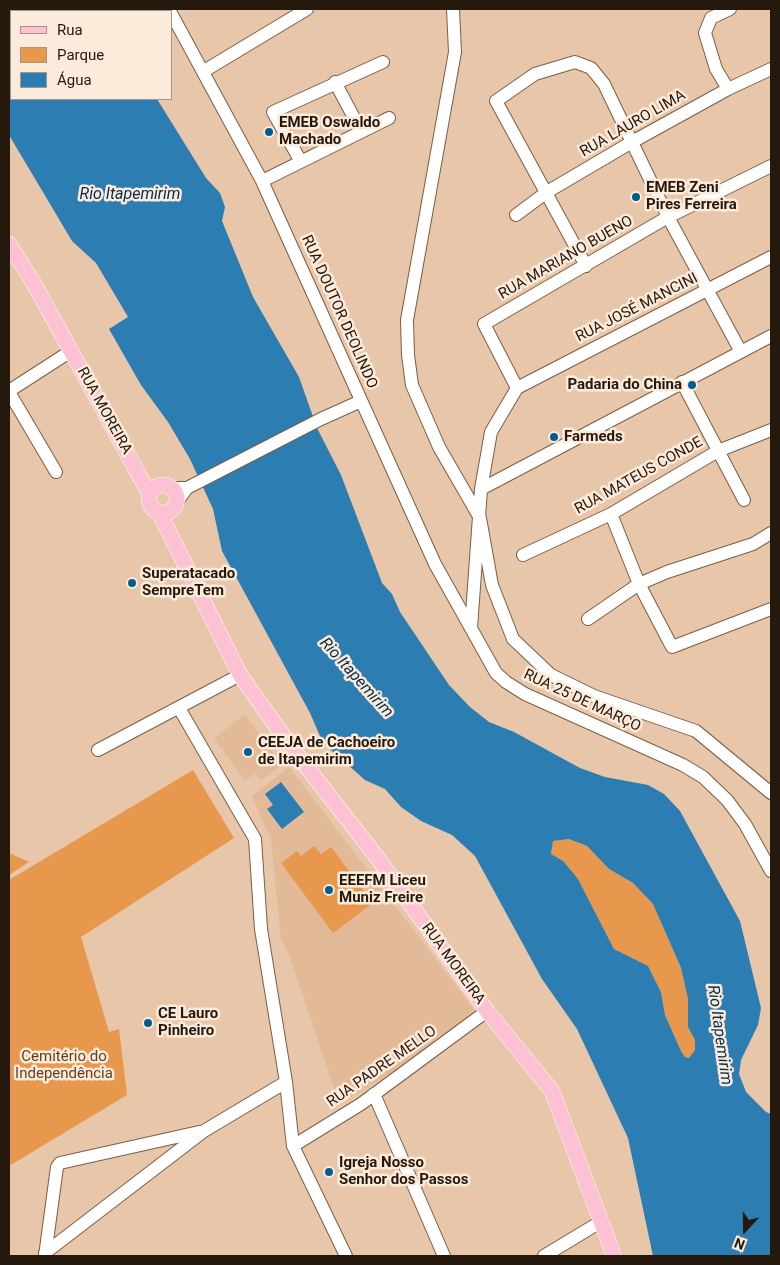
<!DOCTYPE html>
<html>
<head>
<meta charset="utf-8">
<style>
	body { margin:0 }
	#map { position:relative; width:780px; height:1265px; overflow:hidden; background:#e8c6a9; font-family:Roboto,sans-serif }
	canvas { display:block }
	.frame { position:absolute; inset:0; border:10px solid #25180d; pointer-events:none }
	.legend { position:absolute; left:10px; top:10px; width:162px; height:90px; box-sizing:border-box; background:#fceadb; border:1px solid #a69689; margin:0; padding:6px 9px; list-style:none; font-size:15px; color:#25180d }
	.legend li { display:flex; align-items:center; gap:10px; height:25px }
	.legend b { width:25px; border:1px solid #a69689 }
	.north { position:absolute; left:720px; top:1205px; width:50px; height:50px; -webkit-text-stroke:4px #fceadb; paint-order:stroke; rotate:201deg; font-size:14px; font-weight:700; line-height:20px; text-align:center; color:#25180d }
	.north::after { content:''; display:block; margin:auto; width:18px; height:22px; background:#25180d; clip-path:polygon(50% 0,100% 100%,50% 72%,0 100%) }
</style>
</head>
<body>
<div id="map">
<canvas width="780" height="1265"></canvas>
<div class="frame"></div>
<ul class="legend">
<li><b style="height:6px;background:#fec1d3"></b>Rua</li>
<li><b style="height:14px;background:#e8984c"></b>Parque</li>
<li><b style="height:14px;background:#2c7db1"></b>Água</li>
</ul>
<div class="north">N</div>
</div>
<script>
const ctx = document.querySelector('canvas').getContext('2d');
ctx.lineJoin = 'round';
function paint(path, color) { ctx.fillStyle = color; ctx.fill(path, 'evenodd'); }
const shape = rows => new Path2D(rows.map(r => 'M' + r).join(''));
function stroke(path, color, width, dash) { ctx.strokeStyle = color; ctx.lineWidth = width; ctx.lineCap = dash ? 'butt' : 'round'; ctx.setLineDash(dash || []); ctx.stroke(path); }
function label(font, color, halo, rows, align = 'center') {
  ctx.font = font + ' Roboto,sans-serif'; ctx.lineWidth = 5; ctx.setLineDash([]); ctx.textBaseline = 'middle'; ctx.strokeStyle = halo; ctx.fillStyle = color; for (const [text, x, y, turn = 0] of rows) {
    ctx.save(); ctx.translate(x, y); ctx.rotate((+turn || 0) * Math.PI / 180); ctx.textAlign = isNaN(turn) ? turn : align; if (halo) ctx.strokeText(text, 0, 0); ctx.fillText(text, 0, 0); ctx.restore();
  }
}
paint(shape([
	[245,715,282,765,261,780,255,773,245,781,214,738],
	[289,767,476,1012,403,1066,351,1097,344,1098,336,1094,290,957,281,939,271,840,252,796]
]), '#e2ba98');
paint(shape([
	[193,770,234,838,81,937,109,1032,119,1029,127,1095,9,1166,9,880],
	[569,839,587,846,609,869,633,883,653,904,681,968,688,999,688,1027,695,1040,695,1050,689,1058,685,1057,681,1051,665,1015,661,992,648,966,614,949,578,879,551,854,553,841],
	[314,846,321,854,331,847,373,903,333,933,281,863,297,851,301,856],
	[9,853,29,862,9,875]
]), '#e8984c');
paint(shape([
	[9,9,62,9,65,11,11,11,11,99,157,99,206,178,220,193,225,207,222,221,253,297,299,377,317,428,341,475,382,583,392,594,400,612,449,685,470,707,489,722,514,732,580,768,605,777,648,785,664,794,680,811,740,921,761,1008,758,1025,741,1060,739,1074,746,1092,766,1112,771,1114,771,1256,653,1256,628,1138,577,1029,542,979,475,856,452,835,421,821,401,807,385,789,365,780,323,743,310,713,222,551,213,509,190,459,168,422,141,385,109,329,128,317,96,263,72,241,9,135],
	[569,839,587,846,609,869,633,883,653,904,681,968,688,999,688,1027,695,1040,695,1050,689,1058,685,1057,681,1051,665,1015,661,992,648,966,614,949,578,879,563,861,551,854,553,841],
	[281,782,304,812,282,829,267,809,273,805,265,794]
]), '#2c7db1');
const minor = shape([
	[453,9,455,52,407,320,408,355,412,385,439,447,480,518,492,585,513,639,551,675,594,696,696,731,771,793],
	[171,13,262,181,435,564,496,673,506,682,525,694,683,765,703,777,727,800,745,824,771,871],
	[204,71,307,9],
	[335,82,361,131],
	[728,89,716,69,705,33,711,18,730,9],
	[300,160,273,112,383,62],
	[262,181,389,118],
	[516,215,547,192,632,142,728,89,771,69],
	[586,266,496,101,535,74,575,62,591,68,604,84,668,217,741,352],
	[682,382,744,500],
	[517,388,484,324,668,217,771,166],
	[517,388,771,257],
	[9,391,71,351],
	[9,392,56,472],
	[172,488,187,488],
	[481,489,771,336],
	[177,502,187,488,321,419,361,401],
	[611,514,639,584,672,647,771,609],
	[523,555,611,514,718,451,771,430],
	[588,619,639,584,667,572,753,544,771,533],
	[471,628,481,489,491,432,517,388],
	[179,708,255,839,261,929,286,1082,293,1146,346,1256],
	[98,750,240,675],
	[374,1094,444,1256],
	[293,1146,361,1104,487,1011],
	[45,1253,204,1131,286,1082],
	[45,1256,57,1167,60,1163,199,1132],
	[544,1256,602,1221]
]);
const major = shape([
	[9,244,33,282,150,495],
	'149 499a14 14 0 1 1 28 0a14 14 0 1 1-28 0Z',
	[159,512,240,675,292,748,376,856,487,1011,552,1091,614,1256]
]);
stroke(minor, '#7c5e44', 14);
stroke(major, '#fff', 16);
stroke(minor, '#fff', 12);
stroke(major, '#fec1d3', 15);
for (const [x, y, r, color] of [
	[269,132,5,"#025e8f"],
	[636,197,5,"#025e8f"],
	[692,385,5,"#025e8f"],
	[554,437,5,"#025e8f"],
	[132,583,5,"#025e8f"],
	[248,752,5,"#025e8f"],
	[329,890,5,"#025e8f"],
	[148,1023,5,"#025e8f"],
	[329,1172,5,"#025e8f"]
]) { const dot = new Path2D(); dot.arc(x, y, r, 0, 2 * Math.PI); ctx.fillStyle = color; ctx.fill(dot); stroke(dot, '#fceadb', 2); }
label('bold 15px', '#25180d', '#fceadb', [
	["EMEB Oswaldo",279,123],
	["Machado",279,140],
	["EMEB Zeni",646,188],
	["Pires Ferreira",646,205],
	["Padaria do China",682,385,"right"],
	["Farmeds",564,437],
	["Superatacado",142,574],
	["SempreTem",142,591],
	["CEEJA de Cachoeiro",258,743],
	["de Itapemirim",258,760],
	["EEEFM Liceu",339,881],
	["Muniz Freire",339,898],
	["CE Lauro",158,1014],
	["Pinheiro",158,1031],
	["Igreja Nosso",339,1163],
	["Senhor dos Passos",339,1180]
], 'left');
label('15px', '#25180d', '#fceadb', [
	["RUA LAURO LIMA",633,124,-30],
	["RUA MARIANO BUENO",566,258,-30],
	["RUA JOSÉ MANCINI",637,308,-27],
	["RUA DOUTOR DEOLINDO",339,312,66],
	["RUA MOREIRA",104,411,61],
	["RUA MATEUS CONDE",639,476,-29],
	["RUA 25 DE MARÇO",582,701,25],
	["RUA MOREIRA",453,964,54],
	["RUA PADRE MELLO",382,1067,-35]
]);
label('15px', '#623f1e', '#fceadb', [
	["Cemitério do",64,1057],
	["Independência",64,1074]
]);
label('italic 16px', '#012f4b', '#fceadb', [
	["Rio Itapemirim",130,195],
	["Rio Itapemirim",356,678,48],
	["Rio Itapemirim",719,1035,82]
]);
</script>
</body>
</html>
